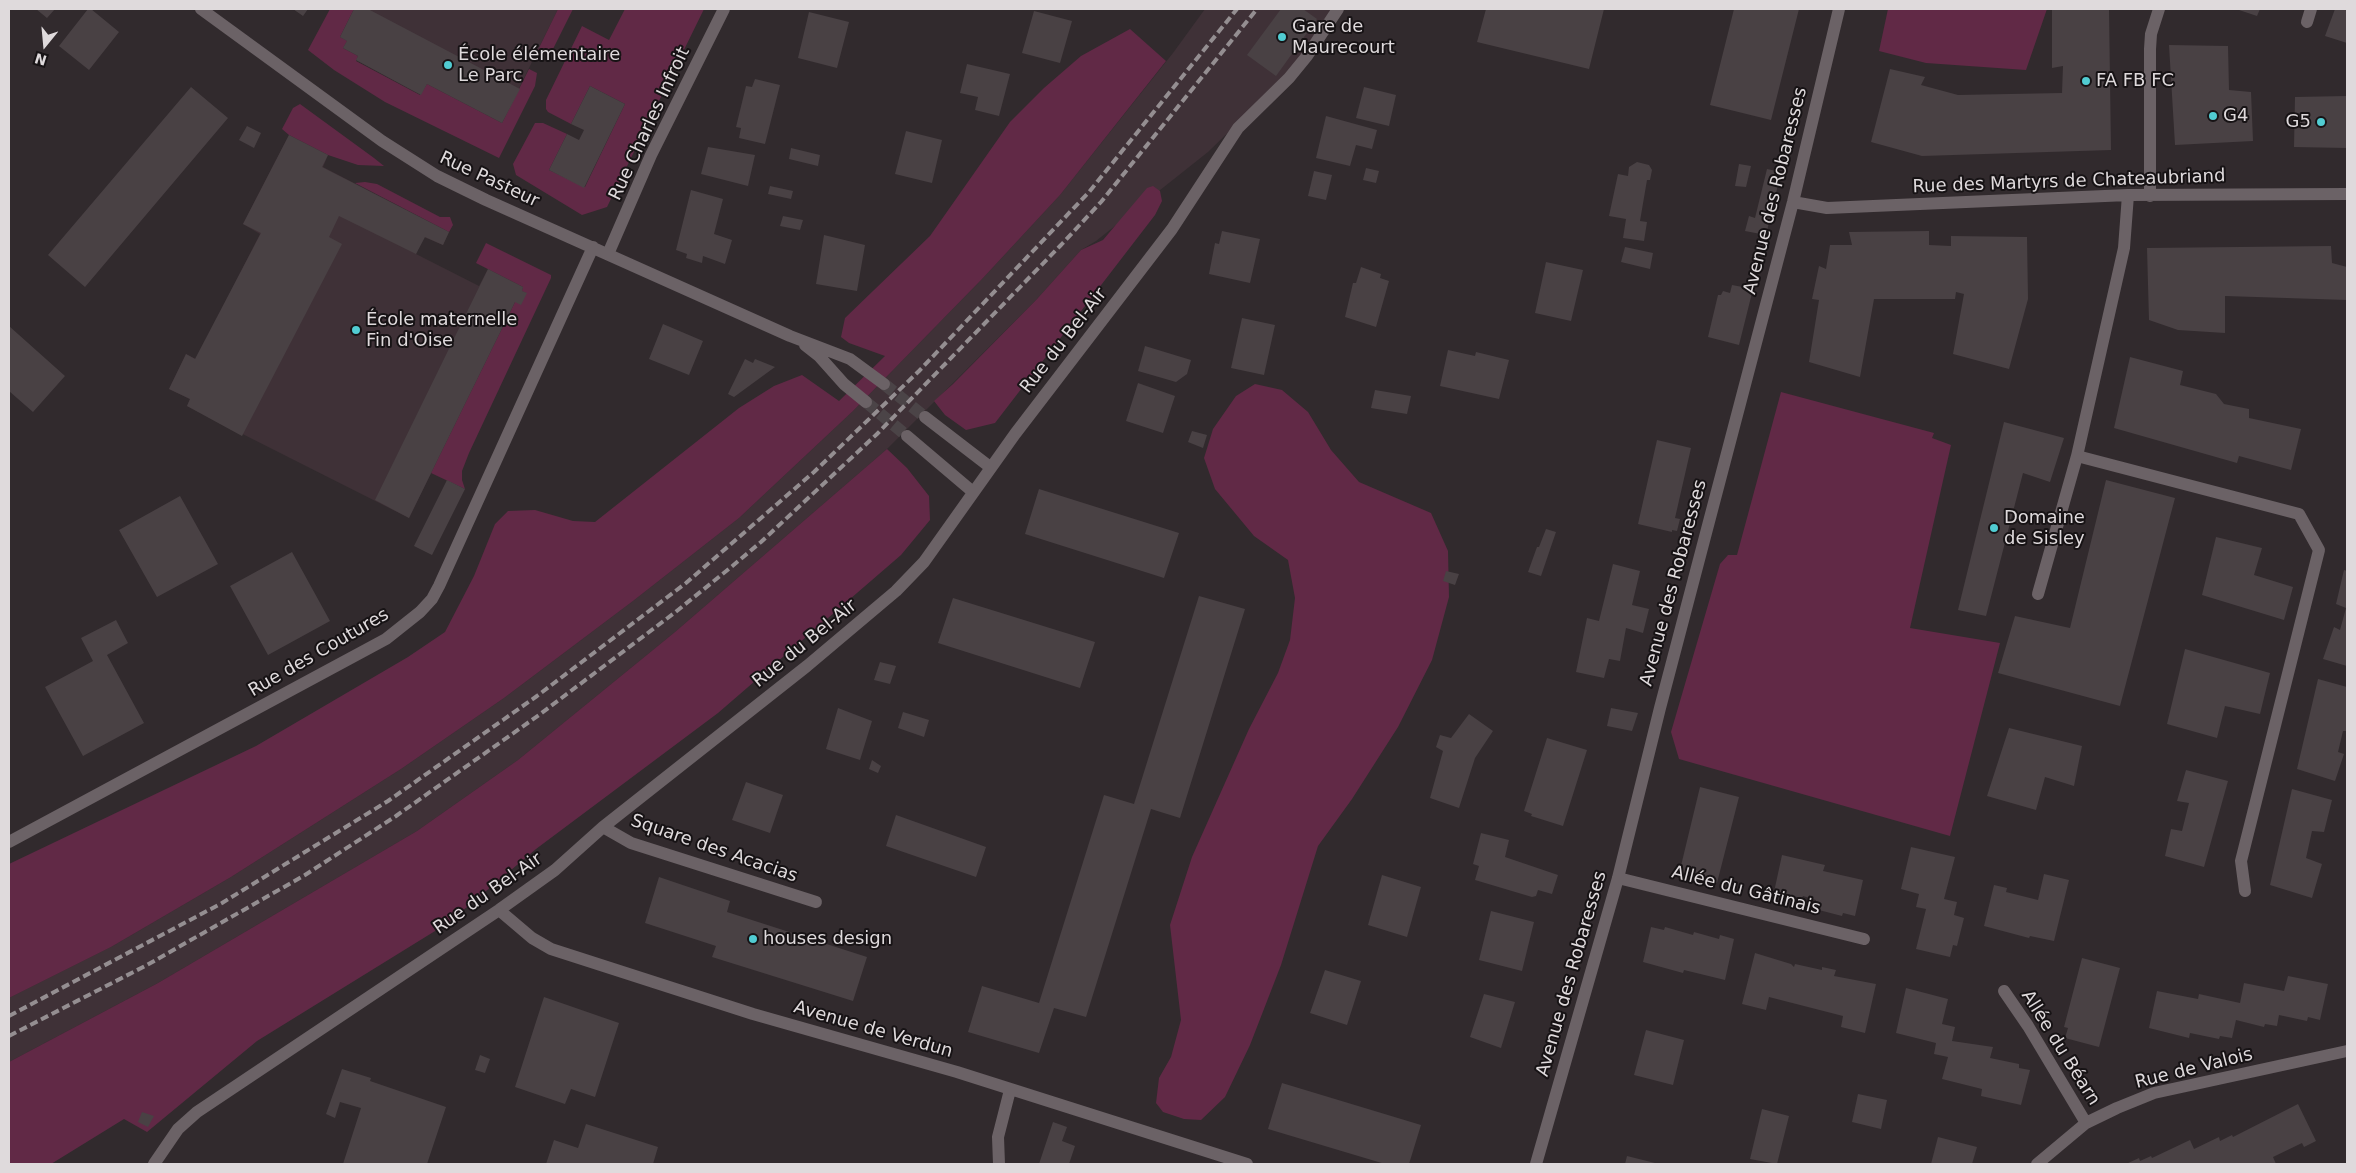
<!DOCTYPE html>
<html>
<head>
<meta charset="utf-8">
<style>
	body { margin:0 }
	#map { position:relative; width:2356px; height:1173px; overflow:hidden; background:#312a2d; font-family:"DejaVu Sans",sans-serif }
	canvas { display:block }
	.frame { position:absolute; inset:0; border:10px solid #dfdadc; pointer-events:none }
	.north { position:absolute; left:20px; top:20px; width:50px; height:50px; -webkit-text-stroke:4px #171315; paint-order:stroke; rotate:197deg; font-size:14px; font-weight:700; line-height:20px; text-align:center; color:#dfdadc }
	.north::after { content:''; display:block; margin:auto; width:18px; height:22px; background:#dfdadc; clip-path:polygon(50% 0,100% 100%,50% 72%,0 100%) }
</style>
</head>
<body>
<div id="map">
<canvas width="2356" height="1173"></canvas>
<div class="frame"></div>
<div class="north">N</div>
</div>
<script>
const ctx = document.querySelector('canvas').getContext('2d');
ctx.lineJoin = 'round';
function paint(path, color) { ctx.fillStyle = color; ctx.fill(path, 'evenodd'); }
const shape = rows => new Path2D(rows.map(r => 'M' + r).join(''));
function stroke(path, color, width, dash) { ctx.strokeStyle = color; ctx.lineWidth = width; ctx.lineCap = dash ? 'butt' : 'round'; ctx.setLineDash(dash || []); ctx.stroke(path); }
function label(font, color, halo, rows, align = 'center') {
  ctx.font = font + ' "DejaVu Sans",sans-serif'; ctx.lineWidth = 4; ctx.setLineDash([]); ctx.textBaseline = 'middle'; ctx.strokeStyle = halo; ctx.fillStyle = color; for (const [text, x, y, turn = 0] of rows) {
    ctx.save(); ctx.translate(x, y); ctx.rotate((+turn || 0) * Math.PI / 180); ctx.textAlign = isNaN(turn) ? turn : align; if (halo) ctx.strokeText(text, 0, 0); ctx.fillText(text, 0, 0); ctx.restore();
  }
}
paint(shape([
	[354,9,558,9,502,123,427,84,421,95,356,60,358,56,343,48,340,37],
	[1205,9,1332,9,1326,23,1281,81,1208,152,1096,241,1081,250,1037,299,887,449,675,632,518,760,417,831,158,983,9,1062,9,998,111,947,231,877,401,769,504,698,633,601,739,518,853,411,983,278,1060,195,1173,53],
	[289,135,328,155,323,167,449,232,443,245,424,237,416,254,479,286,488,269,523,287,527,293,515,302,409,518,187,406,190,399,169,389,186,354,196,359,260,234,243,224]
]), '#3f3137');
paint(shape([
	[330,9,354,9,340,37,347,41,343,48,358,56,356,61,420,95,427,84,502,123,529,69,537,73,535,86,499,158,385,102,334,70,308,50],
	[558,9,573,9,550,55,537,52],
	[625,9,704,9,607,207,582,215,516,175,513,164,535,123,543,123,567,134,549,170,585,187,625,104,590,86,571,124,548,112,546,109,546,100,582,26,609,40],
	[1888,9,2047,9,2026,70,1926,63,1879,51],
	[1130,29,1166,61,1060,195,983,278,853,411,739,518,633,601,504,698,401,769,231,877,111,947,9,998,9,864,256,746,408,657,445,632,474,576,495,524,508,511,535,510,573,521,595,522,739,408,774,386,802,375,839,401,885,356,849,343,841,337,845,318,930,236,1010,122,1044,88,1081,56],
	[300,104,374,158,384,166,358,165,328,155,289,135,282,129,293,108],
	[365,182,377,184,440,217,450,217,453,225,449,232,355,183],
	[1153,186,1160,191,1162,201,1155,215,995,423,966,430,945,415,934,401,953,384,1037,299,1081,250,1103,240,1147,188],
	[486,243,551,275,551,278,469,453,462,471,462,480,465,489,431,473,515,302,526,293,522,291,523,287,476,263],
	[1255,384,1282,390,1308,412,1331,450,1359,482,1431,513,1448,551,1449,597,1432,660,1398,727,1352,799,1318,846,1281,965,1250,1045,1225,1097,1201,1120,1184,1119,1163,1112,1156,1103,1159,1078,1171,1057,1181,1020,1170,925,1192,857,1249,729,1278,673,1290,640,1295,598,1288,560,1254,536,1215,489,1204,458,1213,429,1236,396],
	[1781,392,1934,433,1932,438,1951,445,1910,628,2000,643,1950,836,1679,759,1671,732,1720,564,1728,555,1737,555],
	[887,449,907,468,929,496,930,520,901,555,718,713,536,849,448,923,257,1041,147,1132,124,1119,51,1164,9,1164,9,1062,158,983,417,831,518,760,675,632]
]), '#612946');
paint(shape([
	[36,9,55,9,47,18],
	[88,9,91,9,119,32,89,70,59,46],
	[293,9,308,9,303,16],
	[354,9,368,9,520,89,502,123,427,84,421,95,356,60,358,56,343,48,347,41,340,37],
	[1281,9,1303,9,1317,19,1276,76,1247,55],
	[1486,9,1604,9,1589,69,1477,42],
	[1734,9,1799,9,1771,120,1710,105],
	[2052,9,2109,9,2111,150,1922,156,1871,142,1890,69,1925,77,1921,85,1958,95,2062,93,2063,66,2052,68],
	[2236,9,2260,9,2257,16],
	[2335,9,2347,10,2347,43,2325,36],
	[1034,11,1072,21,1060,63,1022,53],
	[809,12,849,22,837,68,798,58],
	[2169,45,2228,46,2229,90,2251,92,2253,141,2175,145],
	[967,64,1010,74,999,116,975,110,978,97,960,93],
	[755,79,780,85,765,144,739,138,741,128,736,127,746,86,752,87],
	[590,86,625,104,584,188,549,170,567,134,579,140,584,130,571,124],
	[191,87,228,118,85,287,48,255],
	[1364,87,1396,95,1389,126,1356,118],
	[2347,96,2347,148,2294,147,2295,97],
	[1326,116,1377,130,1372,149,1356,145,1350,166,1316,158],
	[247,126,261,133,254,148,239,140],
	[906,131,942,140,932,183,895,174],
	[289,135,328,155,322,167,449,232,443,245,425,237,416,254,339,216,329,237,342,244,242,436,187,406,190,399,169,389,186,354,195,359,261,233,243,224],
	[708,147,755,155,748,186,701,174],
	[791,148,820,155,818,166,789,159],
	[1637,162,1649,165,1652,170,1650,180,1647,180,1640,221,1647,222,1644,241,1623,238,1626,219,1609,216,1618,174,1628,176,1629,167],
	[1739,164,1751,166,1746,187,1735,186],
	[1366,168,1379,171,1376,183,1363,180],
	[1767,169,1781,172,1766,235,1745,231,1749,216,1755,218],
	[1314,171,1332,175,1326,200,1308,196],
	[770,186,793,191,791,199,768,194],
	[691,190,723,199,714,234,732,240,725,264,703,256,702,263,686,258,687,254,676,250],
	[783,216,803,220,800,230,780,226],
	[1222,231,1260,239,1250,283,1209,274,1215,243,1219,244],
	[1929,231,1929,245,1951,246,1951,236,2027,237,2028,299,2009,369,1953,354,1964,294,1956,292,1955,299,1874,299,1860,377,1809,362,1819,300,1812,299,1819,266,1826,269,1830,245,1852,245,1849,232],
	[824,235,865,245,857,291,816,284],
	[2331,246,2332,263,2347,267,2347,300,2225,296,2225,333,2178,330,2149,320,2147,248],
	[1625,247,1653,253,1650,269,1621,262],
	[1546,262,1583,270,1571,321,1535,313],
	[1361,267,1381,274,1380,278,1389,281,1376,327,1345,317,1353,283,1356,283],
	[488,269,523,287,522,291,527,293,521,305,515,302,409,518,375,500],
	[1732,285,1753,289,1739,345,1708,337,1718,295,1721,295,1723,291,1730,293],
	[1242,318,1275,325,1264,375,1231,368],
	[663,324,703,341,689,375,649,359],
	[9,326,65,376,33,412,9,391],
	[1145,346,1191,360,1187,374,1176,382,1138,371],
	[1448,350,1475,356,1476,352,1509,360,1499,399,1440,386],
	[2130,357,2183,371,2180,385,2216,394,2224,404,2249,409,2249,418,2301,429,2291,470,2239,456,2237,463,2114,428],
	[745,359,753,363,755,359,775,367,734,397,728,394],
	[1138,383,1175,396,1163,433,1126,421],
	[1375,390,1411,396,1407,414,1371,408],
	[2004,422,2064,438,2050,482,2023,473,1986,616,1958,610],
	[1192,431,1207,435,1203,448,1188,442],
	[1657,440,1691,448,1675,518,1680,519,1677,531,1672,530,1672,532,1638,524],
	[447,480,465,489,432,555,414,546],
	[2106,480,2175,498,2120,706,1998,673,2015,616,2070,628],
	[1039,489,1179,533,1164,578,1025,534],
	[180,496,218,564,157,597,119,530],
	[1546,529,1556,532,1541,576,1528,572,1537,547,1539,547],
	[2216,537,2262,548,2254,575,2293,587,2284,620,2202,595],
	[292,552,330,621,268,655,230,586],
	[1613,564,1640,571,1632,605,1649,609,1643,633,1626,628,1620,661,1609,659,1604,678,1576,672,1587,618,1599,621],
	[2344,570,2347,571,2347,666,2323,659,2334,627,2340,630,2346,608,2336,604],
	[1446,571,1459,574,1455,585,1443,581],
	[1199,596,1245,609,1180,818,1151,809,1086,1017,1054,1008,1039,1053,968,1032,982,986,1039,1003,1104,795,1134,804],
	[953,598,1095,642,1080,688,938,643],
	[116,620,128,643,107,655,144,723,83,756,45,687,93,661,81,638],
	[2185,649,2270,673,2260,714,2225,706,2217,738,2167,724],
	[880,662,896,666,890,684,874,680],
	[2318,679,2347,687,2347,731,2343,731,2338,752,2344,754,2335,781,2297,769],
	[838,708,872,721,860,760,826,749],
	[1611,708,1638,713,1632,731,1607,726],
	[903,712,929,720,924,737,898,728],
	[1469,714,1493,731,1475,758,1459,808,1430,798,1443,751,1436,747,1440,735,1451,738],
	[2009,728,2082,746,2074,786,2045,777,2036,810,1987,796],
	[1547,738,1587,750,1563,826,1531,816,1532,814,1524,811],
	[872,760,881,766,878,773,869,769],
	[2186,770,2228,781,2204,867,2165,856,2171,829,2182,831,2189,803,2177,801],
	[746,782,783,795,770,833,732,820],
	[1700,787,1739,797,1717,883,1679,874],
	[2292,789,2332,800,2324,832,2312,831,2306,858,2322,864,2312,898,2270,885],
	[896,815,986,847,976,877,886,846],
	[1481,833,1509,840,1505,857,1558,875,1552,894,1538,890,1536,896,1532,897,1475,880,1479,866,1473,864],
	[1911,847,1955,857,1944,899,1957,902,1954,915,1964,918,1957,946,1953,945,1950,957,1916,949,1926,909,1916,907,1919,894,1901,889],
	[1782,855,1825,865,1823,871,1863,880,1855,916,1843,913,1842,916,1815,909,1816,900,1803,896,1802,898,1774,892],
	[2044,874,2069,880,2054,941,2030,936,2029,938,1984,926,1994,885,2007,888,2006,892,2038,900],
	[1382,875,1421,887,1407,937,1368,925],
	[659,877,730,901,727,912,867,957,853,1001,712,957,716,946,645,923],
	[1491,911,1534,922,1522,971,1479,960],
	[1651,927,1664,930,1665,927,1693,935,1694,932,1719,939,1720,935,1734,939,1725,980,1684,970,1683,973,1643,962],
	[1755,953,1791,964,1794,967,1795,964,1822,970,1822,967,1836,970,1834,976,1876,984,1865,1033,1841,1027,1843,1016,1769,997,1766,1010,1742,1004],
	[2082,958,2120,968,2099,1047,2065,1038,2068,1028,2064,1027],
	[1325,970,1361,981,1347,1025,1310,1013],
	[2288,976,2328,984,2320,1020,2308,1017,2307,1021,2279,1015,2277,1026,2265,1024,2264,1027,2236,1020,2232,1038,2220,1036,2219,1039,2190,1033,2189,1038,2149,1028,2157,991,2198,999,2199,994,2240,1003,2244,983,2284,991],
	[1906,988,1948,999,1942,1024,1955,1027,1952,1041,1993,1047,1990,1058,2019,1064,2019,1068,2030,1070,2021,1105,1981,1096,1982,1089,1942,1079,1948,1057,1934,1054,1936,1043,1896,1033],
	[1484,994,1515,1002,1501,1048,1470,1037],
	[544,997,619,1023,595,1097,571,1089,565,1104,515,1087],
	[1646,1030,1684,1040,1673,1085,1634,1075],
	[480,1055,490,1059,485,1073,475,1070],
	[342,1069,371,1078,370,1081,446,1107,427,1164,343,1164,361,1108,340,1102,335,1118,326,1114],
	[1282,1083,1421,1125,1409,1164,1385,1164,1268,1129],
	[1858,1094,1887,1100,1881,1129,1852,1122],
	[2298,1104,2316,1141,2304,1147,2302,1143,2273,1157,2276,1164,2126,1164,2139,1158,2140,1161,2151,1156,2152,1158,2190,1140,2194,1149,2219,1137,2220,1141,2232,1135,2233,1137],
	[1762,1109,1789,1116,1777,1164,1750,1159],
	[142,1112,154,1116,148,1127,138,1122],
	[1053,1122,1067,1127,1062,1141,1075,1146,1069,1164,1039,1164],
	[586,1124,658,1147,653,1164,546,1164,554,1140,578,1148],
	[1938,1137,1977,1147,1972,1164,1931,1164],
	[1627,1156,1659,1164,1625,1164]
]), '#494144');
stroke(shape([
	[884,384,925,417],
	[866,402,907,436]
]), '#4b4447', 12, [12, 6]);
stroke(shape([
	[201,9,382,141,437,176,486,200,790,336,850,359,884,384],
	[2307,22,2311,9],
	[2150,196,2150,49,2151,34,2159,9],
	[1793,202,1827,208,2128,195,2347,194],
	[608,254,651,155,724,9],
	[805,345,819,356,844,384,866,402],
	[925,417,990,467],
	[907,436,973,492],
	[2077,456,2124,248,2128,195],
	[2038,594,2077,456,2299,514,2319,550,2241,861,2245,891],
	[603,827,631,843,816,902],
	[9,842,386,639,420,612,432,599,439,586,593,247],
	[1618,878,1864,939],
	[499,910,532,938,551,949,753,1014,957,1072,1247,1164],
	[2004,991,2028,1026,2086,1123],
	[154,1164,178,1129,197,1112,499,910,555,870,603,827,807,666,896,591,924,562,1015,434,1172,229,1238,128,1289,78,1307,56,1338,9],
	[999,1164,998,1137,1010,1090],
	[1536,1164,1618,878,1660,708,1793,202,1839,9],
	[2037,1164,2086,1123,2117,1108,2154,1093,2347,1051]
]), '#6b6266', 12);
stroke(shape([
	[9,1016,222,903,388,801,537,696,686,583,814,472,919,371,1089,192,1237,9],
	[9,1036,147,965,305,875,396,816,539,715,673,614,730,568,761,542,877,434,1061,245,1101,202,1257,9]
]), '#948e91', 4, [8, 4]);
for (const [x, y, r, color] of [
	[1282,37,5,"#51ccd2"],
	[448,65,5,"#51ccd2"],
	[2086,81,5,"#51ccd2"],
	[2213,116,5,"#51ccd2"],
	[2321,122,5,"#51ccd2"],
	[356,330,5,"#51ccd2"],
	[1994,528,5,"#51ccd2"],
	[753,939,5,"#51ccd2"]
]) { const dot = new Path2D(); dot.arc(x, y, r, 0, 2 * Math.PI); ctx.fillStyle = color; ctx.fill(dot); stroke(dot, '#171315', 2); }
label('18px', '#dfdadc', '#171315', [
	["Gare de",1292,27],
	["Maurecourt",1292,48],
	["École élémentaire",458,55],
	["Le Parc",458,76],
	["FA FB FC",2096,81],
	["G4",2223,116],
	["G5",2311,122,"right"],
	["École maternelle",366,320],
	["Fin d'Oise",366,341],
	["Domaine",2004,518],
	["de Sisley",2004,539],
	["houses design",763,939]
], 'left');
label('18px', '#dfdadc', '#171315', [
	["Rue Charles Infroit",650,124,-65],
	["Rue Pasteur",489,180,25],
	["Rue des Martyrs de Chateaubriand",2069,182,-2],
	["Avenue des Robaresses",1776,191,-76],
	["Rue du Bel-Air",1064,341,-52],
	["Avenue des Robaresses",1674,583,-75],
	["Rue du Bel-Air",805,644,-39],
	["Rue des Coutures",319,653,-30],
	["Square des Acacias",714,849,19],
	["Allée du Gâtinais",1746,891,14],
	["Rue du Bel-Air",488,894,-35],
	["Avenue des Robaresses",1572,974,-74],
	["Avenue de Verdun",873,1030,16],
	["Allée du Béarn",2060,1048,58],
	["Rue de Valois",2194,1069,-14]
]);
</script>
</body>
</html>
